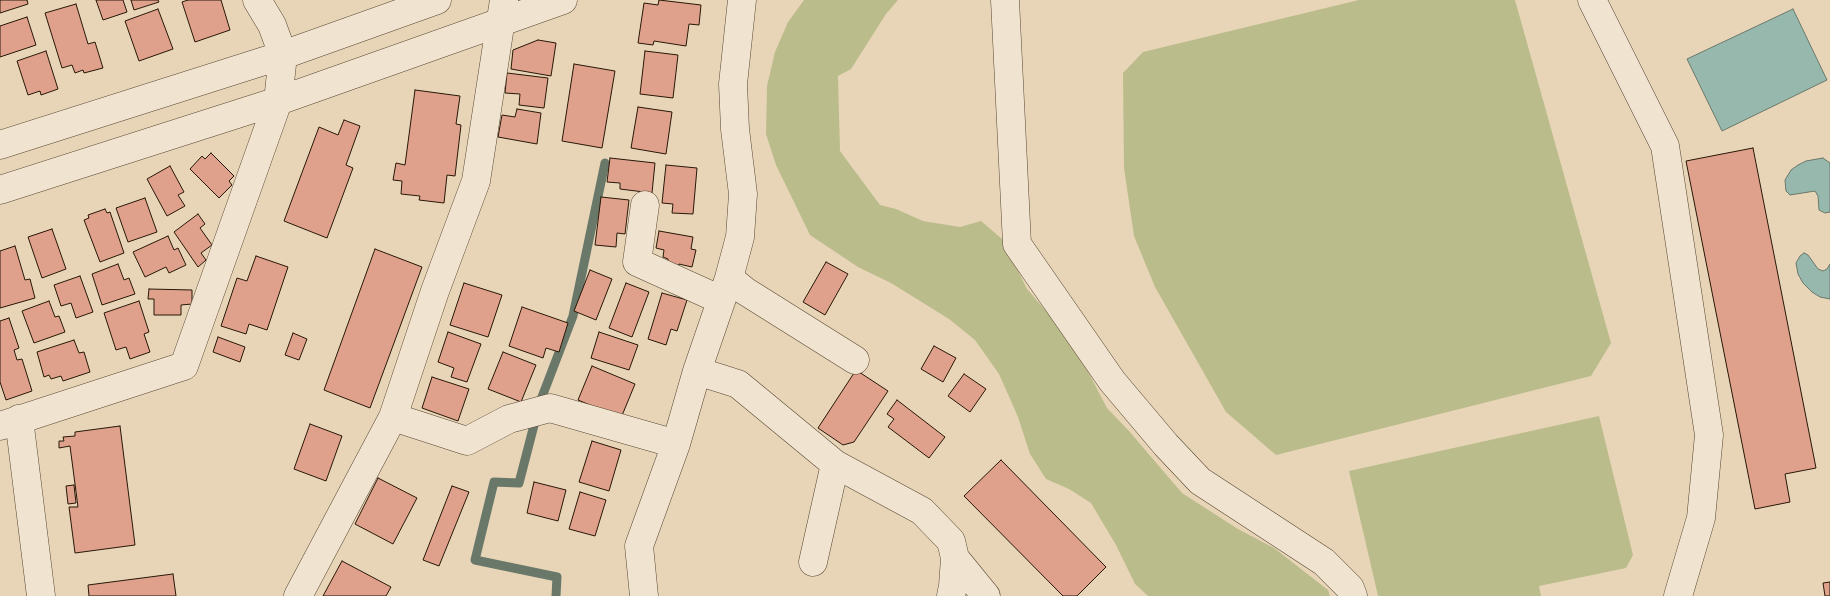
<!DOCTYPE html>
<html>
<head>
<meta charset="utf-8">
<style>
	body { margin:0 }
	canvas { display:block; background:#e8d5b7 }
</style>
</head>
<body>
<canvas width="1830" height="596"></canvas>
<script>
const ctx = document.querySelector('canvas').getContext('2d');
ctx.lineJoin = 'round';
function paint(path, color) { ctx.fillStyle = color; ctx.fill(path, 'evenodd'); }
const shape = rows => new Path2D(rows.map(r => 'M' + r).join(''));
function stroke(path, color, width, dash) { ctx.strokeStyle = color; ctx.lineWidth = width; ctx.lineCap = dash ? 'butt' : 'round'; ctx.setLineDash(dash || []); ctx.stroke(path); }
paint(shape([
	[804,0,898,0,886,14,851,69,838,76,840,151,880,205,896,209,923,221,960,227,981,221,1002,239,1027,289,1072,341,1107,408,1129,431,1182,493,1238,529,1274,548,1328,590,1330,596,1148,596,1135,584,1116,545,1091,503,1069,489,1046,479,1030,454,1018,417,999,374,975,340,949,319,891,283,858,267,810,235,776,165,766,134,767,86,775,52,788,22],
	[1359,0,1515,0,1611,343,1591,376,1276,455,1226,412,1155,287,1134,236,1124,168,1123,73,1143,52],
	[1599,416,1633,555,1626,568,1539,586,1541,596,1378,596,1349,471]
]), '#bbbc8b');
const water = shape([
	[1793,9,1827,80,1722,131,1687,59,1793,9],
	[1823,158,1830,163,1830,212,1825,213,1819,210,1818,196,1815,191,1790,195,1786,191,1785,180,1791,170,1798,165,1806,161,1823,158],
	[1804,253,1808,255,1818,269,1823,271,1827,269,1830,264,1830,299,1820,297,1812,292,1803,283,1798,274,1796,263,1800,256,1804,253]
]);
paint(water, '#97b9ad');
stroke(water, '#6a786a', 1);
stroke(shape([
	[556,596,557,577,475,560,494,482,519,483,540,402,573,316,605,163]
]), '#6a786a', 9);
const building = shape([
	[0,0,27,0,28,4,0,13,0,0],
	[96,0,123,0,127,12,103,20,96,0],
	[131,0,158,0,159,2,134,10,131,0],
	[188,0,221,0,230,30,195,42,182,2,188,0],
	[659,0,701,5,699,25,689,24,686,46,654,41,653,45,638,43,644,3,658,5,659,0],
	[76,4,88,44,95,42,103,68,84,73,83,70,75,73,72,65,62,68,45,13,76,4],
	[158,9,173,49,139,61,125,21,158,9],
	[27,17,36,45,0,57,0,26,27,17],
	[538,40,556,43,551,76,511,69,513,50,538,40],
	[46,51,58,89,41,95,40,91,28,95,17,61,46,51],
	[645,51,678,55,673,98,640,94,645,51],
	[574,64,615,71,602,148,562,141,574,64],
	[507,73,548,78,544,108,519,105,520,94,505,93,507,73],
	[415,90,460,96,456,124,461,125,455,176,447,175,444,203,419,200,420,196,401,194,402,181,393,180,396,163,405,165,415,90],
	[638,107,672,112,666,154,631,148,638,107],
	[517,109,541,113,537,144,498,137,502,115,515,117,517,109],
	[344,120,360,126,346,165,353,168,327,238,284,221,319,127,338,135,344,120],
	[1753,148,1816,468,1785,474,1790,502,1755,509,1686,161,1753,148],
	[211,153,234,176,229,181,232,185,219,198,190,169,202,156,205,159,211,153],
	[610,158,655,163,652,193,620,189,620,183,607,182,610,158],
	[666,165,697,168,693,214,672,213,673,204,662,203,666,165],
	[170,166,184,192,178,195,185,206,167,216,147,179,170,166],
	[601,197,629,200,625,234,617,233,616,247,595,245,601,197],
	[145,198,157,232,128,242,116,208,145,198],
	[105,209,107,213,110,212,124,253,100,262,84,220,89,218,88,215,105,209],
	[198,214,205,224,200,228,212,245,201,253,206,260,198,267,174,232,198,214],
	[52,229,66,269,42,278,28,237,52,229],
	[659,231,693,237,691,249,696,250,692,267,679,264,678,268,667,266,668,259,663,257,664,250,656,248,659,231],
	[168,236,174,250,178,248,186,265,169,273,166,267,145,277,133,252,168,236],
	[15,246,25,280,30,279,35,298,0,308,0,251,15,246],
	[375,249,422,267,370,408,324,390,375,249],
	[256,256,288,267,267,330,249,324,246,334,221,326,237,278,247,281,256,256],
	[826,262,848,274,825,315,803,302,826,262],
	[118,264,124,280,129,278,135,294,102,305,92,274,118,264],
	[590,270,612,279,596,320,574,311,590,270],
	[80,276,93,312,76,318,71,303,61,306,54,285,80,276],
	[464,283,502,295,488,337,450,325,464,283],
	[626,283,649,292,632,337,609,328,626,283],
	[149,289,192,290,192,304,181,305,181,315,154,315,154,299,148,299,149,289],
	[662,293,687,300,677,331,671,329,666,345,648,339,662,293],
	[49,301,55,317,59,316,65,332,34,343,22,311,49,301],
	[139,301,149,332,144,334,150,352,130,359,126,347,116,350,104,313,139,301],
	[522,307,568,323,559,352,546,348,543,358,509,346,522,307],
	[9,318,19,348,14,350,17,360,22,359,32,391,6,400,0,382,0,321,9,318],
	[448,332,481,344,467,382,451,377,454,368,438,362,448,332],
	[599,332,638,345,629,370,591,358,599,332],
	[293,333,307,339,299,360,285,355,293,333],
	[218,337,245,347,240,362,213,352,218,337],
	[74,340,79,353,84,352,90,372,63,381,61,376,51,379,49,375,44,377,37,352,74,340],
	[934,346,956,358,943,382,921,369,934,346],
	[503,352,536,365,521,402,488,389,503,352],
	[592,366,635,384,621,418,578,400,592,366],
	[856,370,888,391,854,442,843,445,818,428,856,370],
	[964,374,986,389,970,412,948,396,964,374],
	[432,377,469,389,458,421,422,408,432,377],
	[897,400,945,437,929,458,888,427,894,419,887,414,897,400],
	[310,424,342,436,326,481,294,469,310,424],
	[120,426,135,545,75,553,69,507,78,507,70,446,59,448,59,441,64,441,63,437,75,436,75,432,120,426],
	[592,441,621,450,609,491,579,482,592,441],
	[1001,460,1106,567,1077,596,1063,596,964,496,1001,460],
	[378,478,417,498,393,544,355,524,378,478],
	[534,482,566,490,558,521,527,513,534,482],
	[74,485,76,503,68,504,66,486,74,485],
	[452,486,469,492,439,566,423,560,452,486],
	[580,492,606,500,595,536,569,529,580,492],
	[342,561,391,587,386,596,323,596,342,561],
	[173,574,176,596,89,596,88,585,173,574],
	[1830,582,1830,596,1825,596,1823,583,1830,582]
]);
paint(building, '#dfa18c');
stroke(building, '#271706', 1);
const minor = shape([
	[1005,0,1017,244,1112,381,1166,445,1200,481,1324,562,1350,588,1353,596],
	[1592,0,1665,146,1709,435,1701,518,1678,596],
	[0,145,283,55,437,0],
	[0,190,278,101,563,0],
	[645,205,637,262,721,300],
	[729,278,745,291,855,360],
	[697,371,738,384,835,464,922,511,951,541,955,558,953,586,951,596],
	[393,417,467,441,509,419,550,408,676,444],
	[19,419,41,596],
	[0,426,184,366,278,101,283,55,272,25,257,0],
	[955,558,986,596],
	[813,562,835,464],
	[298,596,393,417,435,291,476,181,504,0],
	[644,596,639,546,676,444,697,371,729,278,740,237,743,194,735,129,733,84,742,0]
]);
stroke(minor, '#574632', 29);
stroke(minor, '#f0e4d0', 28);
</script>
</body>
</html>
